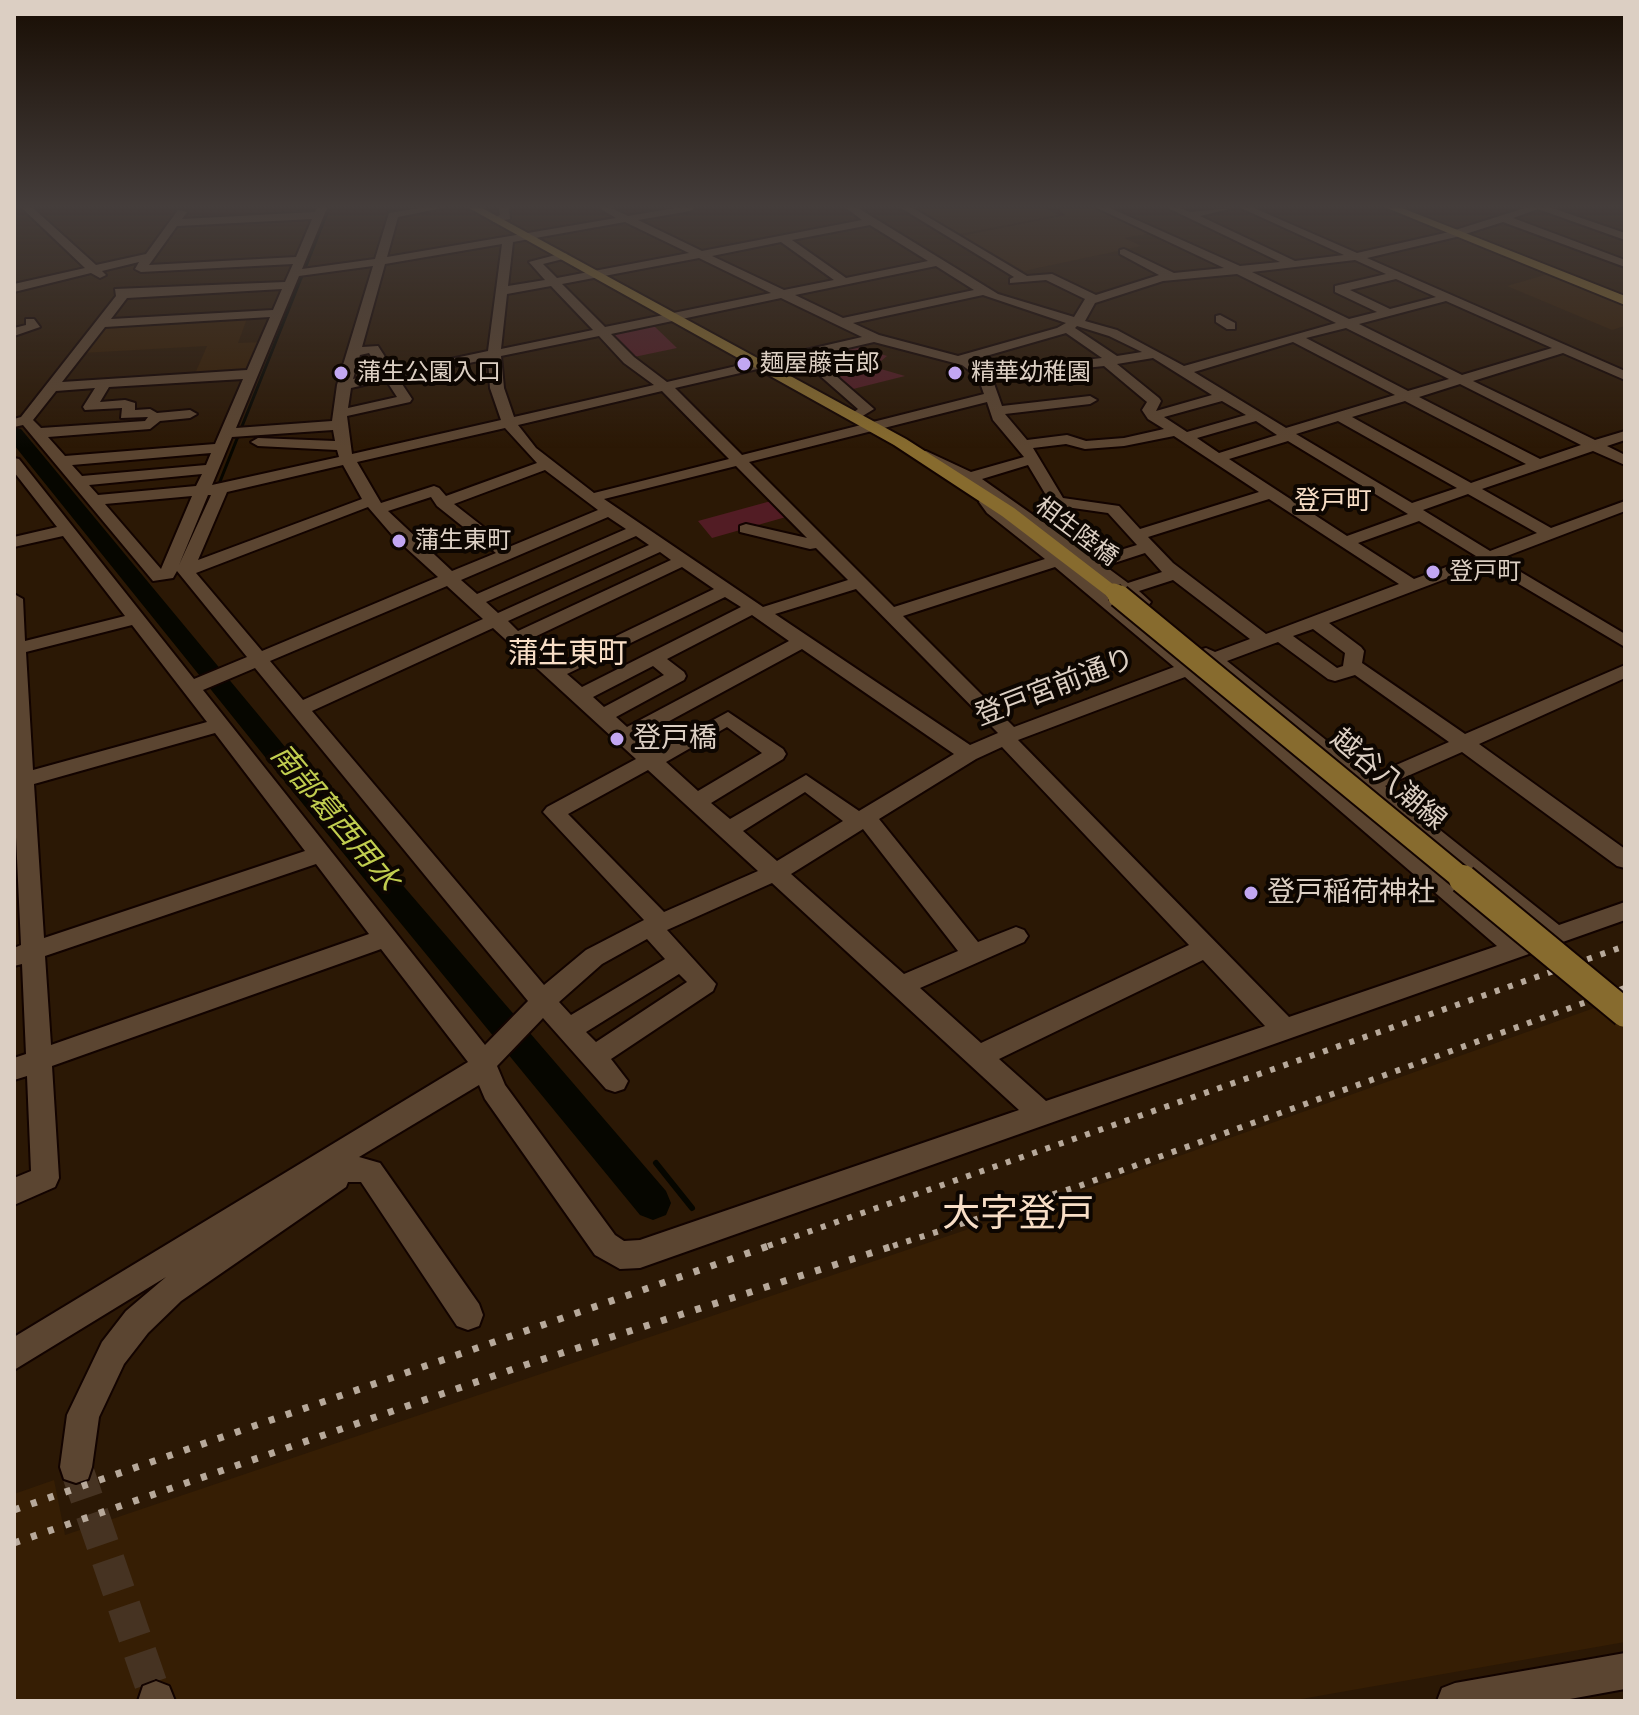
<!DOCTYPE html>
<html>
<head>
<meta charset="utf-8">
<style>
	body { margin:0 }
	#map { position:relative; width:1639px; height:1715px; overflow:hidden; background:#2b1805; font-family:"Fira Sans",sans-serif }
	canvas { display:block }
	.frame { position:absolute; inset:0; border:16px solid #dccfc3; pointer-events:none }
</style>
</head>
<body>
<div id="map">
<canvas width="1639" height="1715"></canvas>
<div class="frame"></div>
</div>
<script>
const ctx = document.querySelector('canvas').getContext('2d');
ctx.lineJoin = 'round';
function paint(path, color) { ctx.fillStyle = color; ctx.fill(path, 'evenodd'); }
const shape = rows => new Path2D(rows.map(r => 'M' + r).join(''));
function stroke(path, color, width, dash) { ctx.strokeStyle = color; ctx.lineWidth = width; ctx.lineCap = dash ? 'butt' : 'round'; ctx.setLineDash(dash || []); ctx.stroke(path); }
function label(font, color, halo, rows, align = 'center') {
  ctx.font = font + ' "Fira Sans","Noto Sans JP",sans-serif'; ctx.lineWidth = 8; ctx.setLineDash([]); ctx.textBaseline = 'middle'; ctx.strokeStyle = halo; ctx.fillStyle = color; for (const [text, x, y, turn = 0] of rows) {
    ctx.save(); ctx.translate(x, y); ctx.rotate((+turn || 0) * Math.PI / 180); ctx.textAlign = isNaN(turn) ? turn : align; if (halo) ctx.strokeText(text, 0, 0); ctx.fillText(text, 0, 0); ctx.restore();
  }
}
paint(shape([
	[915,208,1045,208,1059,215,960,234],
	[1058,208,1098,208,1151,233,1125,238,1141,246,1024,271,961,236,1065,215],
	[1548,274,1625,306,1625,326,1612,330,1507,286],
	[248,316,238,343,261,342,248,372,194,376,207,346,82,353,104,325],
	[1625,997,1625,1642,1290,1701,14,1701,14,1494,54,1480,65,1535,1081,1191]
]), '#361e04');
paint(shape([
	[652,324,677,348,634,357,610,333],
	[856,346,887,356,874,367,905,376,849,390,812,356],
	[771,501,786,517,712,538,698,521]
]), '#521c24');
stroke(shape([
	[219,484,329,208]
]), '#060600', 3);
stroke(shape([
	[656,1163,692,1208]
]), '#060600', 6);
paint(shape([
	[14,427,21,429,325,795,666,1191,671,1203,666,1215,653,1220,640,1215,307,809,14,445,14,427]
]), '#060600');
stroke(shape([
	[76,1467,156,1699]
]), '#463322', 33, [33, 16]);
const minor = shape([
	[22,208,33,208,96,265,146,254,178,210,187,212,182,219,315,212,317,208,327,208,302,269,375,259,389,213,420,208,442,208,398,217,387,257,616,218,599,208,611,208,628,216,675,208,695,208,690,211,638,220,702,251,862,220,846,208,858,208,998,294,1074,317,1085,299,1046,280,1010,283,1010,279,1014,277,901,208,913,208,1027,276,1052,274,1096,295,1159,275,1120,254,1120,250,1124,249,1174,273,1224,268,1097,208,1110,208,1240,266,1280,262,1168,208,1180,208,1190,212,1233,208,1200,216,1295,261,1344,255,1241,208,1254,208,1357,253,1449,232,1525,208,1552,208,1625,233,1625,240,1538,209,1513,218,1625,260,1625,267,1503,222,1456,237,1367,258,1625,371,1625,380,1563,353,1473,381,1595,440,1625,431,1625,440,1607,446,1625,455,1625,465,1593,451,1482,489,1551,528,1625,501,1625,511,1499,559,1625,634,1625,647,1485,564,1329,623,1361,647,1364,651,1362,663,1465,734,1625,665,1625,678,1479,744,1625,849,1625,868,1617,866,1462,752,1385,786,1559,925,1625,902,1625,920,640,1268,620,1269,595,1255,485,1099,479,1085,359,1157,380,1163,479,1304,483,1315,479,1326,468,1330,457,1326,361,1182,348,1182,346,1187,181,1301,148,1333,124,1364,99,1417,92,1467,88,1479,76,1483,64,1479,60,1467,67,1415,102,1342,126,1311,166,1277,14,1370,14,1337,468,1062,381,949,52,1066,59,1178,55,1187,14,1205,14,1178,31,1171,27,1076,14,1080,14,1058,26,1054,22,964,14,966,14,948,21,945,14,794,14,594,23,599,25,641,125,616,63,536,14,547,14,537,57,527,14,472,14,458,19,459,194,679,247,657,177,571,173,578,153,581,23,425,14,427,14,419,21,417,116,296,115,289,285,282,293,264,141,272,135,269,139,262,102,271,106,275,100,278,91,273,14,292,14,284,85,268,22,208],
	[312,219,296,257,149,265,177,226,312,219],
	[625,222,689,253,557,278,543,264,567,258,567,254,563,253,529,262,545,280,508,286,513,242,625,222],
	[870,225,928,261,846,278,792,240,870,225],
	[781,242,834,280,784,290,712,256,781,242],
	[502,244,488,351,394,371,378,346,362,347,385,264,502,244],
	[699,258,771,293,605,327,562,284,699,258],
	[1355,260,1386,274,1335,286,1335,292,1377,312,1349,319,1252,272,1355,260],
	[373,266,337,385,332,421,236,428,299,276,373,266],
	[936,266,974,290,843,318,795,295,936,266],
	[1237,274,1336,323,1184,366,1117,330,1085,321,1095,303,1163,281,1237,274],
	[1396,279,1436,297,1390,309,1350,290,1396,279],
	[551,286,593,330,501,349,507,294,551,286],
	[282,289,273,310,111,319,127,298,282,289],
	[983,295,1066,323,1057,328,958,356,879,335,853,323,983,295],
	[781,298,862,337,667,382,634,357,611,334,781,298],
	[1446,301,1552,348,1462,375,1359,324,1446,301],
	[270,317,247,370,62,382,105,327,270,317],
	[1077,326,1109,336,1142,352,1117,356,1075,328,1077,326],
	[1346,328,1449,379,1408,391,1306,338,1346,328],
	[1066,333,1102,358,987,371,972,360,1066,333],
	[599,336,624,363,654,385,514,417,504,388,501,356,599,336],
	[874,342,962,365,978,377,984,394,742,455,675,388,801,359,858,409,849,416,856,420,874,409,813,356,874,342],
	[1293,342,1395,395,1286,428,1194,372,1293,342],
	[369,353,382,373,353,379,360,355,369,353],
	[1153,358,1212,395,1156,411,1161,401,1159,398,1117,364,1153,358],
	[488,359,490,388,501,420,352,454,347,416,410,402,412,399,398,378,488,359],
	[1104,366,1147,402,1142,410,1148,419,1164,429,1124,438,1086,441,1067,435,1027,440,1005,414,1090,404,1097,400,1090,396,1002,406,992,378,1104,366],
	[243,379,215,444,65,456,48,437,150,429,160,421,190,418,197,414,190,410,157,413,150,409,135,410,135,403,125,400,100,402,109,387,243,379],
	[386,380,397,397,348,408,351,388,386,380],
	[1460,384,1581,445,1540,459,1419,397,1460,384],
	[95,388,83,407,85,410,122,408,121,418,148,417,145,421,41,428,33,420,56,391,95,388],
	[662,391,729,459,594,493,536,448,518,425,662,391],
	[1222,401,1246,415,1187,432,1164,417,1222,401],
	[1405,401,1526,464,1471,483,1352,417,1405,401],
	[987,402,993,420,1024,457,971,472,926,451,916,451,914,454,956,476,953,480,956,483,967,483,984,493,979,502,987,513,1045,559,894,607,749,462,987,402],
	[1256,421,1277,435,1219,453,1197,438,1256,421],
	[1338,421,1457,488,1412,503,1296,434,1338,421],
	[505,428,537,463,446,496,439,488,434,486,381,503,357,462,505,428],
	[333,430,335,441,258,438,251,442,258,446,337,450,339,457,212,485,232,437,333,430],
	[1174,436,1259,492,1140,529,1119,506,1063,498,1033,448,1066,444,1085,449,1124,446,1174,436],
	[1288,441,1408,514,1347,536,1229,459,1288,441],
	[211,453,206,465,82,476,72,465,211,453],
	[343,465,362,499,198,560,227,492,343,465],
	[1028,465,1052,505,1108,513,1137,545,1094,558,982,479,1028,465],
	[736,466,807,538,746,524,740,526,740,532,810,549,816,548,848,580,763,607,604,499,736,466],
	[545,470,598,510,509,547,454,504,545,470],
	[202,474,196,486,98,495,89,485,202,474],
	[1468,494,1537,533,1490,551,1423,510,1468,494],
	[208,495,211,495,179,565,208,495],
	[192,496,161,569,105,504,192,496],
	[431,497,437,506,496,553,452,571,388,511,431,497],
	[1269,499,1399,584,1266,634,1173,563,1148,537,1269,499],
	[995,500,1136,606,1148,606,1151,602,1139,591,1173,580,1250,639,1215,652,1206,648,1199,650,1197,654,1200,658,1190,661,1066,556,999,507,995,500],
	[368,507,393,536,438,577,262,651,196,573,368,507],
	[608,517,626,529,477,594,461,580,608,517],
	[1419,521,1476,556,1414,579,1358,543,1419,521],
	[636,536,649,545,498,613,486,602,636,536],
	[660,552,671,560,518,631,508,621,660,552],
	[1145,553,1162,572,1128,583,1105,566,1145,553],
	[682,567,714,589,556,665,528,640,682,567],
	[1055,567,1174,667,1014,727,903,616,1055,567],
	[447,586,483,619,303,700,270,661,447,586],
	[856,589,998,733,970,745,775,614,856,589],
	[725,597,741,607,582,687,567,674,725,597],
	[752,615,789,641,627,727,616,717,684,680,686,676,684,672,667,659,752,615],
	[132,625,207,722,33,770,26,652,132,625],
	[493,628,636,759,547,807,543,812,644,920,586,950,544,985,312,711,493,628],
	[1313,629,1345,653,1343,666,1337,668,1293,636,1313,629],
	[1278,642,1328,679,1335,681,1355,675,1449,742,1371,776,1227,661,1278,642],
	[802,649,954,754,859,811,806,775,730,819,711,803,783,759,786,754,783,749,728,712,654,752,638,738,802,649],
	[653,666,664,675,604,707,593,697,653,666],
	[1211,667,1354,784,1348,790,1351,795,1358,797,1367,794,1537,932,1519,938,1201,671,1211,667],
	[255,668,528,1001,485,1045,203,690,255,668],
	[1185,677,1497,946,1289,1017,1018,740,1185,677],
	[727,727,762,753,698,791,666,762,727,727],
	[215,733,305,851,44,938,34,784,215,733],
	[1002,747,1189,945,981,1043,920,988,1024,942,1028,936,1024,930,1016,927,978,942,879,819,976,759,1002,747],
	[648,770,758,871,664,912,568,814,648,770],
	[805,792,843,821,777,861,743,831,805,792],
	[863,829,958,951,904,974,791,874,863,829],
	[316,864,369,934,51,1045,45,956,316,864],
	[772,883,1019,1110,640,1240,624,1241,615,1235,505,1085,497,1066,543,1018,606,1089,615,1092,624,1089,628,1081,611,1059,713,991,716,984,667,930,772,883],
	[647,939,665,959,571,1015,559,1002,602,964,647,939],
	[1203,960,1265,1026,1046,1101,999,1059,1203,960],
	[679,974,687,982,596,1042,586,1032,679,974],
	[499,208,509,208,510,219,493,222,493,218,500,215,499,208],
	[1220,315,1235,323,1235,329,1227,329,1216,322,1216,316,1220,315],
	[26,319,34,319,40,327,14,336,14,328,26,325,26,319],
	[1625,1653,1625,1689,1559,1701,1437,1701,1442,1688,1455,1683,1625,1653],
	[156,1681,169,1686,175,1701,138,1701,143,1686,156,1681]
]);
const major = shape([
	[469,208,482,208,906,439,1014,508,1123,592,1114,598,1107,596,1002,516,894,445,469,208],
	[1387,208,1402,208,1625,296,1625,305,1387,208]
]);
stroke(minor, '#120300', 4);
stroke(major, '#120300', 4);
paint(minor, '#5b4531');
paint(major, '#876b2e');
stroke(shape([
	[768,1246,1625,946],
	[893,1246,1079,1186,1625,988]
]), '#b7a99b', 6, [5, 9]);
stroke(shape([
	[14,1510,774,1244],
	[14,1543,525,1365,899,1244]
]), '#b7a99b', 7, [6, 12]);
const majorBridgeFar2 = shape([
	[1114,592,1122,598]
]);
const majorBridgeFar1 = shape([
	[1119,596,1465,881]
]);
const majorBridge = shape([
	[1463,879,1625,1013]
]);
stroke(majorBridgeFar2, '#120300', 20, []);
stroke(majorBridgeFar1, '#120300', 26, []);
stroke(majorBridge, '#120300', 32, []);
stroke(majorBridgeFar2, '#876b2e', 17);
stroke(majorBridgeFar1, '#876b2e', 22);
stroke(majorBridge, '#876b2e', 28);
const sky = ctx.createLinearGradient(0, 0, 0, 448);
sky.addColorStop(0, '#180d03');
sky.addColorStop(0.46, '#443d3b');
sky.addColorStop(1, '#443d3b00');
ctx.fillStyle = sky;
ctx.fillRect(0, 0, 1639, 448);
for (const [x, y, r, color] of [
	[744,364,8,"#c2a7f2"],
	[341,373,8,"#c2a7f2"],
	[955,373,8,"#c2a7f2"],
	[399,541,8,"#c2a7f2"],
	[1433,572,8,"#c2a7f2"],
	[617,739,8,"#c2a7f2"],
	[1251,893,8,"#c2a7f2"]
]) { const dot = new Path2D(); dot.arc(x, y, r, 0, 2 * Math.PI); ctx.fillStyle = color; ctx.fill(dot); stroke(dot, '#0d0601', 3); }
label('24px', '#dccfc3', '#0d0601', [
	["麺屋藤吉郎",760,364],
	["蒲生公園入口",357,373],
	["精華幼稚園",971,373],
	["蒲生東町",415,541],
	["登戸町",1449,572]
], 'left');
label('24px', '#dccfc3', '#0d0601', [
	["相生陸橋",1076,532,37]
]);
label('26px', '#f8dec6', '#0d0601', [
	["登戸町",1333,502]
]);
label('28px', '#dccfc3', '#0d0601', [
	["登戸宮前通り",1055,688,-21],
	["越谷八潮線",1388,780,40]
]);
label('28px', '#dccfc3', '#0d0601', [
	["登戸橋",633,739],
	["登戸稲荷神社",1267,893]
], 'left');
label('30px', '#f8dec6', '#0d0601', [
	["蒲生東町",568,655]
]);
label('italic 30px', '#c1cd4f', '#0d0601', [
	["南部葛西用水",334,818,50]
]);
label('38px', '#f8dec6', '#0d0601', [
	["大字登戸",1018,1215]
]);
</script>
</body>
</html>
